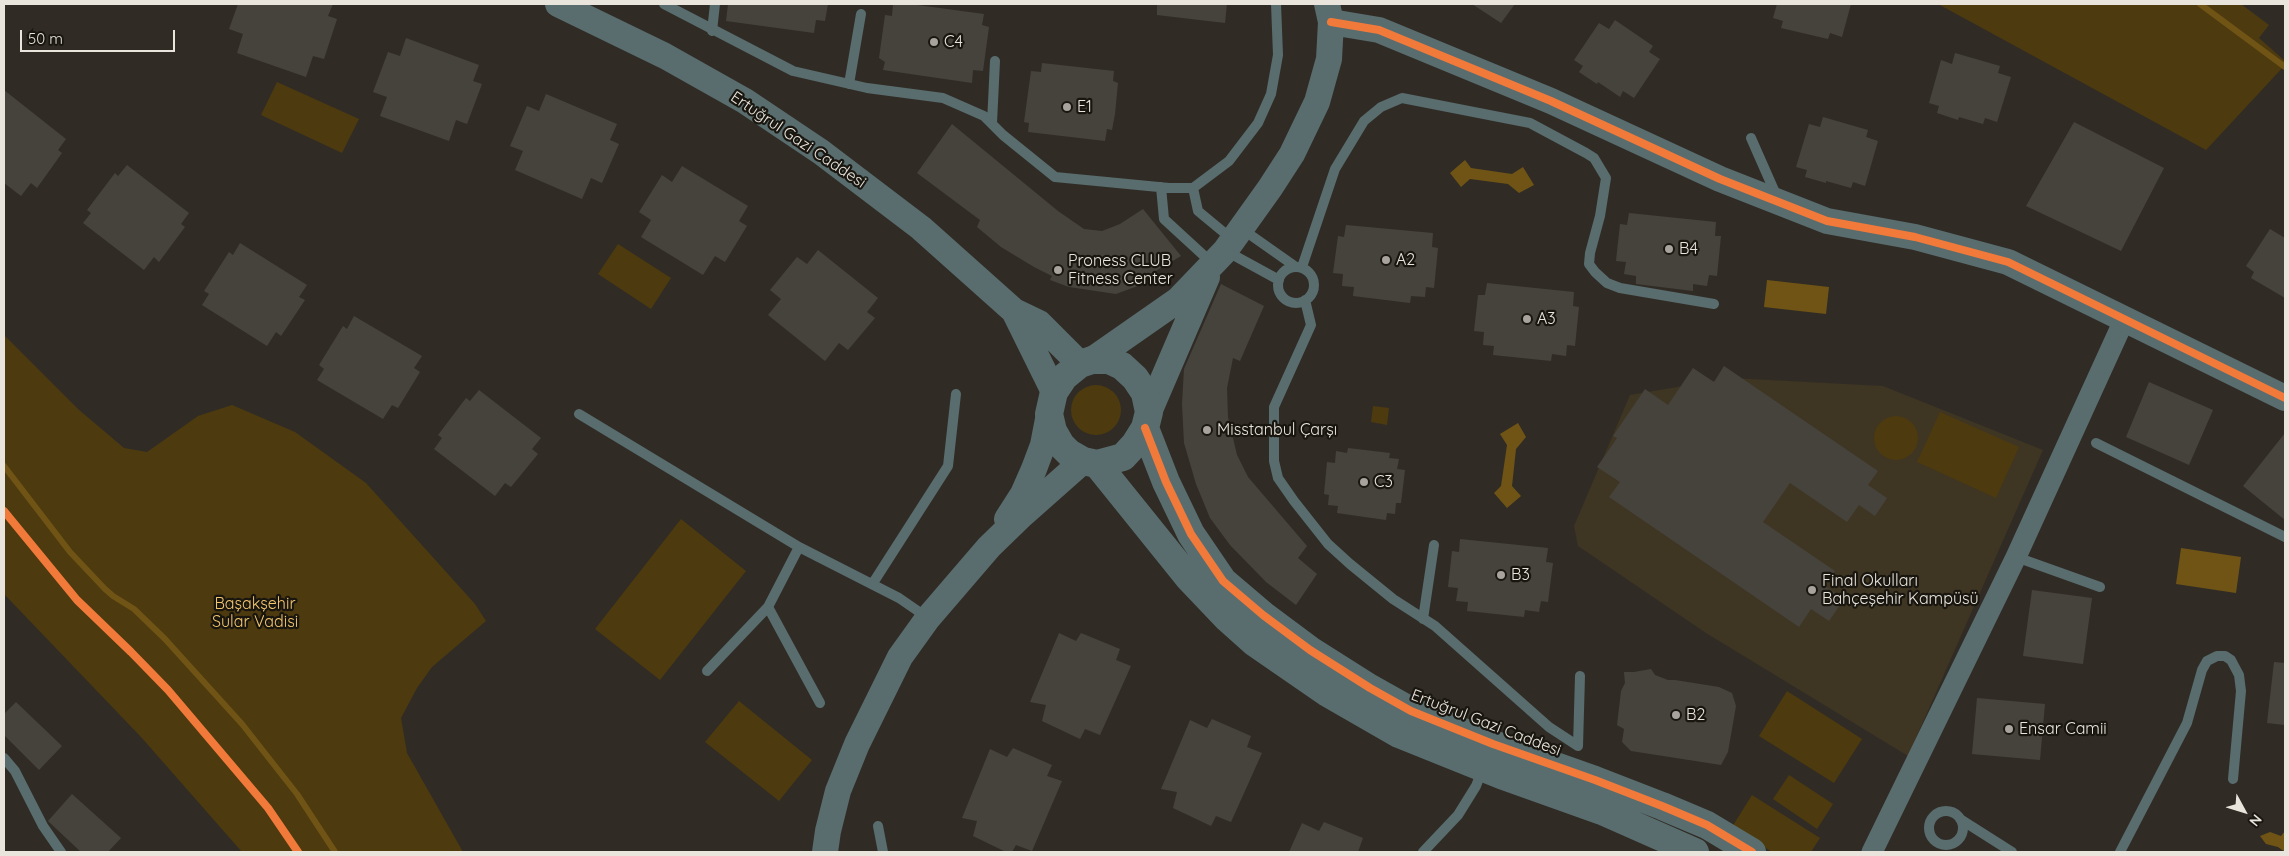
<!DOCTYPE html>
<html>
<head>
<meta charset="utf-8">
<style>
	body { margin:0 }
	#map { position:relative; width:2289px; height:856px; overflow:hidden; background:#302c25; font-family:Quicksand,sans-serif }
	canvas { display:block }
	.frame { position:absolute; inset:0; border:5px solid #e9e5dd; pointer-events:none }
	.north { position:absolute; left:2219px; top:786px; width:50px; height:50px; -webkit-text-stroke:4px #191610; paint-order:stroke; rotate:129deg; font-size:14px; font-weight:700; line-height:20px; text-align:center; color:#e9e5dd }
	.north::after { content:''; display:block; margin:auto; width:18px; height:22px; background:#e9e5dd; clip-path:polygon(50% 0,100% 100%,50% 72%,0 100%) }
	.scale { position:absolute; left:20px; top:30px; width:155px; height:22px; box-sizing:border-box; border:2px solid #e9e5dd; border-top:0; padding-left:6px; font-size:15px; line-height:18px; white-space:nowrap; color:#e9e5dd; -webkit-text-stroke:4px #191610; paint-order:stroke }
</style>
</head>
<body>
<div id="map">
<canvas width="2289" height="856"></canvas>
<div class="frame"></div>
<div class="north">N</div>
<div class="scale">50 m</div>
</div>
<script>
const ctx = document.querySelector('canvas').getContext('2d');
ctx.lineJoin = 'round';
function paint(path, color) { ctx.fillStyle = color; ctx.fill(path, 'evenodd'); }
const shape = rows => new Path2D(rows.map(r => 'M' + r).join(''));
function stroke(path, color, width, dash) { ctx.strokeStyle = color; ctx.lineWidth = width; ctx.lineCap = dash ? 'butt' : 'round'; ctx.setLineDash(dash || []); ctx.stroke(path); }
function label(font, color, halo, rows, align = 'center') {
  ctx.font = font + ' Quicksand,sans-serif'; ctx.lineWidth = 4.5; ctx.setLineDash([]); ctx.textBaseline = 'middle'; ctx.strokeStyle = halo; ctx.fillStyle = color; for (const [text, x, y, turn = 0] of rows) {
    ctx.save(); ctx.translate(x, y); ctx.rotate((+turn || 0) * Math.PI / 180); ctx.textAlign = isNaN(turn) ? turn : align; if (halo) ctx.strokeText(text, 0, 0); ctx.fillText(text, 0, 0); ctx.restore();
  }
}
paint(shape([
	[1731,378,1883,386,2043,450,1908,756,1706,633,1578,546,1574,526,1630,395]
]), '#3e3523');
paint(shape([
	[1938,4,2241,4,2269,25,2259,38,2285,61,2285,65,2206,150],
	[277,82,359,119,342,153,261,115],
	[618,244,671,278,651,309,598,274],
	[4,335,78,409,124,448,147,452,198,416,232,405,295,432,366,483,475,604,486,621,432,667,417,688,401,718,407,753,463,852,242,852,141,737,4,594],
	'1071 410a25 25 0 1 1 50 0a25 25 0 1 1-50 0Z',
	[1373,406,1389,408,1387,425,1371,422],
	[1940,412,2019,447,1996,498,1917,462],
	'1874 438a22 22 0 1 1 44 0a22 22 0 1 1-44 0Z',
	[681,519,746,571,660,680,595,629],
	[1787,691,1862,739,1834,783,1759,736],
	[739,701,812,760,779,801,705,742],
	[1789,775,1833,804,1817,829,1773,799],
	[1752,795,1820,838,1811,852,1772,852,1732,827]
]), '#4d3a0f');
paint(shape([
	[1465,160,1471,168,1512,174,1523,167,1534,185,1519,193,1508,184,1470,179,1461,187,1450,173],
	[1767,280,1829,287,1826,314,1764,307],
	[1518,423,1526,437,1516,449,1512,486,1521,496,1507,508,1494,493,1501,486,1507,445,1500,434],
	[2181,548,2241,557,2236,593,2176,584],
	[2285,831,2285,852,2278,847,2266,844,2260,836,2270,832,2281,836]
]), '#705415');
stroke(shape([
	[2200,4,2285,67],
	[4,466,70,552,105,589,113,596,134,609,165,639,242,724,297,794,335,852]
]), '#705415', 6);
paint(shape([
	[238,4,333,4,328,16,337,19,324,59,313,56,306,77,237,53,243,34,229,29],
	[728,4,828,4,825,21,816,20,814,33,726,21],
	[893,4,910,4,984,14,982,25,989,27,983,71,973,70,972,83,883,70,885,62,879,58,885,15,892,16],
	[1157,4,1227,4,1225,23,1157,15],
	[1472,4,1515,4,1501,23],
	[1777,4,1851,4,1842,37,1830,33,1828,39,1781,28,1783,21,1773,18],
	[1615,20,1653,46,1649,52,1660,59,1634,98,1623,91,1620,97,1598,82,1597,84,1579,72,1583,66,1574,60,1599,23,1609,29],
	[406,38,479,65,473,81,482,84,467,124,456,120,449,141,380,116,387,97,373,92,388,52,400,56],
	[1955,53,2000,66,1998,73,2011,77,1997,122,1985,118,1983,124,1959,117,1958,120,1937,113,1939,106,1929,103,1941,60,1952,64],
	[1042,63,1114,71,1113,81,1118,83,1115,114,1112,130,1107,129,1105,141,1028,132,1029,123,1024,122,1031,71,1041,72],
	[4,90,66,139,58,150,62,153,37,188,31,183,21,196,4,183],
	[546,94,617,124,610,140,619,144,602,183,591,178,582,199,515,170,523,151,510,146,527,106,539,111],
	[1823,117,1868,130,1866,137,1878,141,1865,186,1853,182,1851,188,1826,181,1826,183,1805,177,1807,170,1796,167,1809,124,1820,127],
	[2074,122,2164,168,2121,251,2026,206],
	[952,124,1058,211,1084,229,1102,231,1120,224,1143,209,1181,256,1144,278,1143,284,1116,294,1069,287,1050,280,1052,276,1034,267,1001,247,977,227,980,220,917,173],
	[127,165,189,213,181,224,185,227,159,262,154,257,144,270,83,223,91,213,87,210,115,173,118,176],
	[682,166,748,206,739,221,747,226,725,262,715,256,703,275,641,237,651,220,639,212,662,175,672,182],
	[1629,213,1716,222,1715,236,1721,236,1717,276,1709,275,1707,286,1693,284,1693,291,1636,284,1636,276,1624,274,1626,262,1616,261,1620,224,1627,225],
	[1346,225,1433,233,1432,247,1438,248,1434,288,1426,287,1425,297,1411,296,1410,303,1353,296,1354,287,1342,286,1343,274,1333,273,1338,236,1344,237],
	[2270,229,2285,238,2285,298,2251,278,2254,272,2246,266],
	[240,243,307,285,299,297,305,300,281,336,276,332,267,346,202,305,209,294,204,291,229,252,233,255],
	[818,250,878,298,867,312,875,318,848,350,839,343,825,361,768,315,781,299,770,290,797,257,807,264],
	[1487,283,1574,292,1573,306,1579,307,1575,346,1567,345,1566,356,1552,354,1551,361,1493,355,1494,346,1483,345,1484,332,1474,331,1478,295,1485,295],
	[1221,284,1264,306,1240,361,1233,358,1227,388,1228,417,1237,455,1248,477,1307,546,1298,558,1317,574,1296,605,1266,582,1230,545,1210,518,1196,484,1184,443,1182,404,1184,369],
	[354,316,422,356,414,368,420,372,398,408,392,405,383,419,317,380,324,369,319,365,343,326,347,329],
	[1724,366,1878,471,1868,485,1887,498,1875,516,1859,505,1847,522,1790,483,1763,522,1835,571,1825,586,1844,599,1829,621,1811,609,1799,627,1609,497,1620,482,1597,467,1617,438,1613,436,1645,389,1668,405,1693,368,1714,382],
	[2149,382,2213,410,2189,465,2126,437],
	[479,390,541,438,532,449,538,454,511,487,505,483,495,496,434,449,442,438,438,435,466,398,470,401],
	[2285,433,2285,520,2243,486],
	[1348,448,1390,453,1389,458,1399,459,1397,469,1405,470,1401,503,1396,503,1395,514,1387,513,1386,520,1337,513,1338,506,1328,505,1329,495,1324,494,1327,462,1335,463,1336,451,1347,453],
	[1460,539,1548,548,1546,562,1553,563,1548,602,1541,601,1539,612,1525,610,1524,617,1467,611,1468,602,1456,601,1458,588,1448,587,1452,551,1459,552],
	[2032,590,2092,598,2083,664,2023,656],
	[1059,633,1076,641,1081,633,1120,649,1116,660,1131,666,1100,735,1085,729,1080,739,1042,721,1046,705,1030,702],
	[2274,662,2285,663,2285,725,2267,723],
	[1651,669,1655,675,1668,680,1675,680,1719,687,1732,693,1736,706,1728,752,1721,765,1631,751,1622,742,1624,729,1617,725,1621,691,1625,683,1624,672,1634,672],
	[1977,698,2045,704,2040,760,1972,754],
	[16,702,62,746,39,770,4,735,4,714],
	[1212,719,1251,736,1247,747,1262,753,1231,822,1216,816,1211,826,1173,808,1177,792,1161,789,1190,720,1207,728],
	[1013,748,1052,765,1047,776,1062,781,1032,851,1016,845,1012,852,1006,852,973,836,977,821,962,818,990,749,1007,757],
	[72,794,121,838,108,852,81,852,49,822,48,821],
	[1324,822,1363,838,1358,852,1289,852,1302,823,1319,831]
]), '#46433d');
stroke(shape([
	[664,4,793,71,867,88,943,98,984,116,1003,135,1055,177,1169,188,1193,188,1229,161,1258,123,1271,94,1278,55,1276,4],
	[712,31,715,4],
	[849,84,861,14],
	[992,123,995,61],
	[1751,138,1777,197],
	[1161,187,1164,219,1213,264],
	[1193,188,1198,211,1233,240],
	[1242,229,1296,267],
	[1226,251,1279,280],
	[1302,267,1335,169,1364,121,1381,107,1402,98,1530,123,1586,153,1594,158,1606,178,1600,216,1590,253,1589,264,1595,272,1607,283,1620,288,1714,304],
	'1278 285a18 18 0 1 1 36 0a18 18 0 1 1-36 0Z',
	[1305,300,1311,325,1274,407,1274,461,1278,478,1294,501,1328,544,1350,564,1393,599,1435,626,1549,727,1578,746,1580,676],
	[579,414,799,547,899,598,928,618],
	[2096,443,2285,537],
	[799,547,768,607,820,703],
	[2016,557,2100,587],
	[873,583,948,466,956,394],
	[1423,619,1434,545],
	[707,671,768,607],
	[4,758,15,771,43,826,61,852],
	'1929 828a17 17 0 1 1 34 0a17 17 0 1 1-34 0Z',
	[1960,819,2012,852],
	[878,826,883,852],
	[1423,852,1458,815,1476,786,1483,768],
	[2120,852,2187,723,2202,670,2207,661,2217,656,2225,656,2231,660,2239,675,2241,691,2233,779]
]), '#596c6e', 10);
stroke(shape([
	[1872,852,2016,557,2125,318]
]), '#596c6e', 21);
stroke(shape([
	[558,4,665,56,745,101,821,152,921,228,1014,311,1039,323,1080,364],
	[1331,22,1379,30,1551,101,1720,179,1827,221,1915,237,2008,262,2285,398],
	[1014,311,1054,392],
	[1092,360,1178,300,1225,251,1270,188,1292,154,1317,102,1329,59,1331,22,1327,4],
	[1149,412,1207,277],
	[1007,519,1023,494,1034,469,1043,445,1049,414],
	[825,852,828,831,838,791,857,744,900,657,928,618,989,547,1022,515,1083,461]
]), '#596c6e', 26);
stroke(shape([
	[1092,360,1109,360,1122,366,1135,378,1145,393,1149,412,1145,428,1135,444,1123,457,1097,464,1083,461,1069,453,1061,445,1053,431,1049,414,1054,392,1064,377,1080,364,1092,360],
	[1145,428,1166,482,1191,534,1223,581,1263,615,1310,650,1370,688,1411,711,1493,744,1595,780,1662,806,1707,825,1752,852],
	[1097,464,1188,577,1227,618,1255,643,1326,692,1399,734,1501,775,1602,811,1695,852]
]), '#596d6f', 28);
stroke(shape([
	[1331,22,1379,30,1551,101,1720,179,1827,221,1915,237,2008,262,2285,398],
	[1145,428,1166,482,1191,534,1223,581,1263,615,1310,650,1370,688,1411,711,1493,744,1595,780,1662,806,1707,825,1752,852],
	[4,511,77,600,131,652,168,690,268,808,298,852]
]), '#f17a3a', 8);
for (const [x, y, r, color] of [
	[934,42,5,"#a8a49d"],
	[1067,107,5,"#a8a49d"],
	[1669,249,5,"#a8a49d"],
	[1386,260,5,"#a8a49d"],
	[1058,270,5,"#a8a49d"],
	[1527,319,5,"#a8a49d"],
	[1207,430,5,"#a8a49d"],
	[1364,482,5,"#a8a49d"],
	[1501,575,5,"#a8a49d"],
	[1812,590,5,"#a8a49d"],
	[1676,715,5,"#a8a49d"],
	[2009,729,5,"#a8a49d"]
]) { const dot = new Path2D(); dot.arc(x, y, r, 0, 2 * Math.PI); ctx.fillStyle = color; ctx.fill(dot); stroke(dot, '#191610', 2); }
label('16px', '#e9e5dd', '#191610', [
	["C4",944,42],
	["E1",1077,107],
	["B4",1679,249],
	["A2",1396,260],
	["Proness CLUB",1068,261],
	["Fitness Center",1068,279],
	["A3",1537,319],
	["Misstanbul Çarşı",1217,430],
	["C3",1374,482],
	["B3",1511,575],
	["Final Okulları",1822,581],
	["Bahçeşehir Kampüsü",1822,599],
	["B2",1686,715],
	["Ensar Camii",2019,729]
], 'left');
label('16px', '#e9e5dd', '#191610', [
	["Ertuğrul Gazi Caddesi",798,140,34],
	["Ertuğrul Gazi Caddesi",1486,723,21]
]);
label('16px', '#f5c76d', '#191610', [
	["Başakşehir",255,604],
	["Sular Vadisi",255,622]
]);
</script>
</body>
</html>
